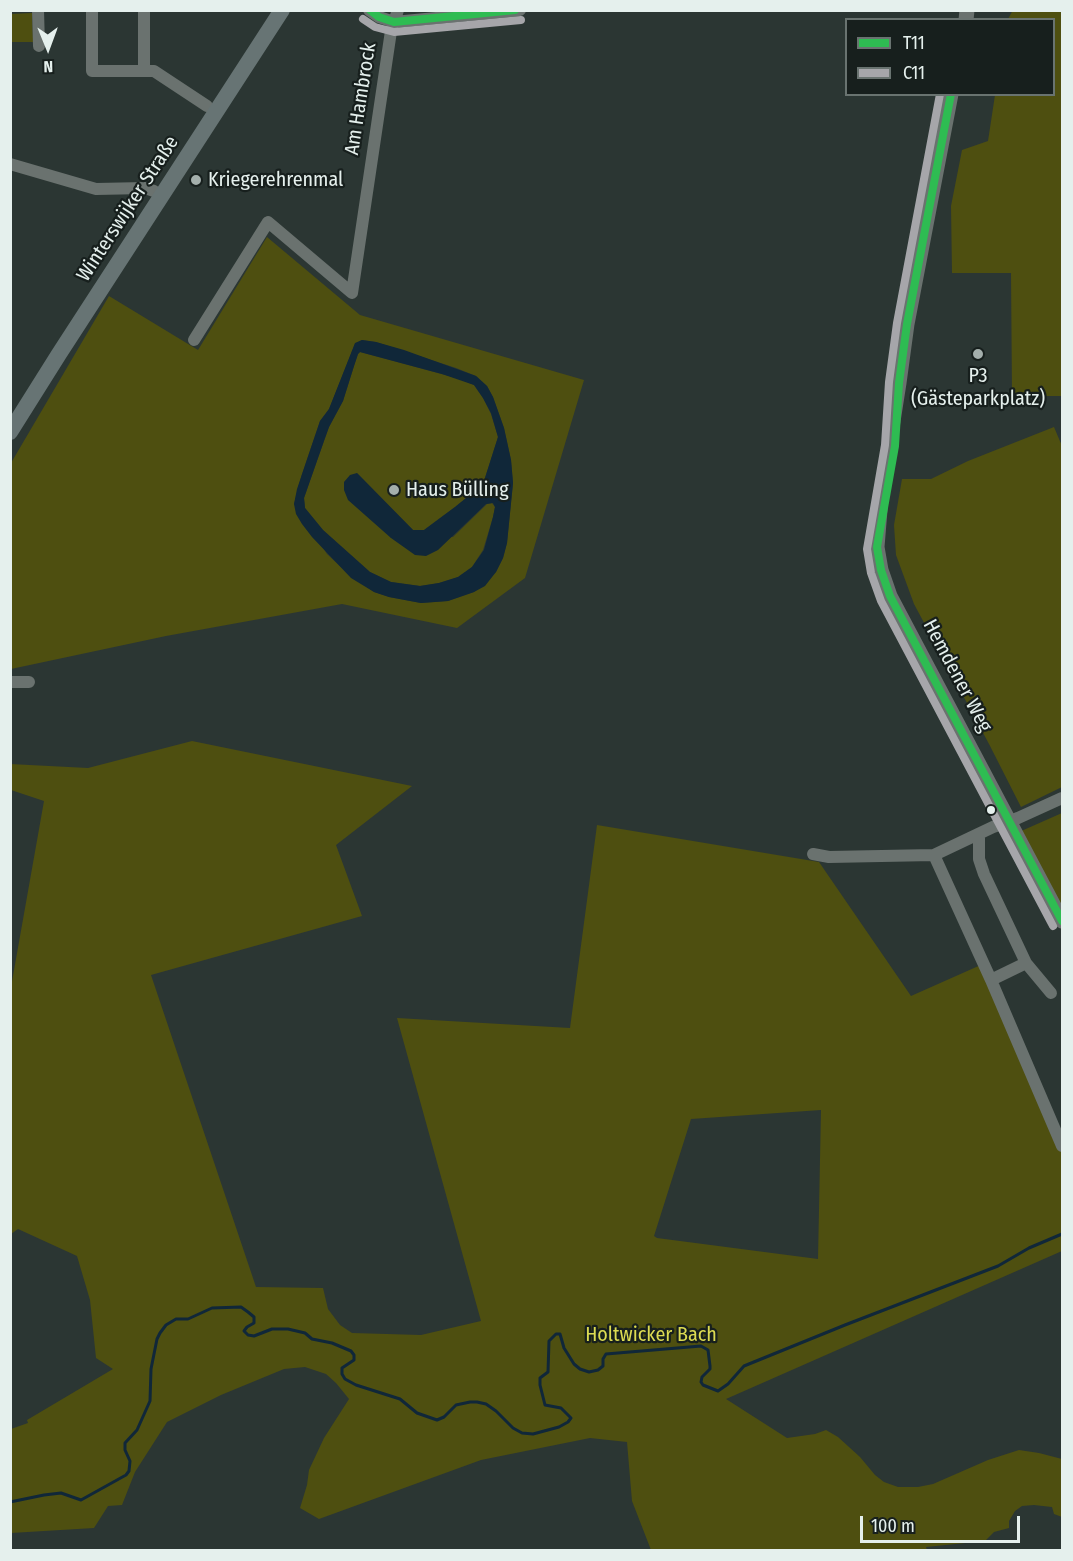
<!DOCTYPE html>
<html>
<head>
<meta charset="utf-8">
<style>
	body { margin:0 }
	#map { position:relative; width:1073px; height:1561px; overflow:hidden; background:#2b3633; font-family:"Fira Sans Condensed",sans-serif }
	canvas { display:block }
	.frame { position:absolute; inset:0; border:12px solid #e5f0ed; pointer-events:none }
	.legend { position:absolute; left:845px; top:18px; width:210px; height:78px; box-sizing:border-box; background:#171f1d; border:2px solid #697370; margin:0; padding:8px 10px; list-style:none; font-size:18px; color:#e5f0ed }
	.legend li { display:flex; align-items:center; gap:12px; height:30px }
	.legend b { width:30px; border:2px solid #697370 }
	.north { position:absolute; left:18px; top:18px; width:60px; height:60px; -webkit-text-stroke:4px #171f1d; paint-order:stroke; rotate:179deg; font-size:16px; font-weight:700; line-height:24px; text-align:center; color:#e5f0ed }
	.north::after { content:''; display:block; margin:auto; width:21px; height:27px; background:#e5f0ed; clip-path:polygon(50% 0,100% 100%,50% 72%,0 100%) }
	.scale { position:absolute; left:860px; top:1516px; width:160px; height:27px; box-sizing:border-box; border:3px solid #e5f0ed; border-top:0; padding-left:8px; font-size:18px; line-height:21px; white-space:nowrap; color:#e5f0ed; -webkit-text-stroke:4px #171f1d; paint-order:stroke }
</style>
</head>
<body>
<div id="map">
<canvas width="1073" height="1561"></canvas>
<div class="frame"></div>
<ul class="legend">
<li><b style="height:8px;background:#2ebc52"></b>T11</li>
<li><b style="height:8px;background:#a6a6aa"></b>C11</li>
</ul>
<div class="north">N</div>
<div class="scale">100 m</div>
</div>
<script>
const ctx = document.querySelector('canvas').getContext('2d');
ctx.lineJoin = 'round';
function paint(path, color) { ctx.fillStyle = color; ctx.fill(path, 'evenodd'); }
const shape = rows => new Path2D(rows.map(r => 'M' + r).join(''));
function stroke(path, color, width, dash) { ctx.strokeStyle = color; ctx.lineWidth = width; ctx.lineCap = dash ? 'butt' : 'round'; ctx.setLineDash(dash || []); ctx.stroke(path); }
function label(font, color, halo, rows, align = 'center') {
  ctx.font = font + ' "Fira Sans Condensed",sans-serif'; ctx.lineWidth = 4.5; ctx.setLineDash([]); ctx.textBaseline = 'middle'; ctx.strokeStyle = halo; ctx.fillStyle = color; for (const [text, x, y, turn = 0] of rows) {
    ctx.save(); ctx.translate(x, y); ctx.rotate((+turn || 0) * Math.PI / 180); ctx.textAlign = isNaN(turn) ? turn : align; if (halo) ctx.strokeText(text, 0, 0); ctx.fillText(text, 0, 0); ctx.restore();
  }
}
paint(shape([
	[1013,10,1062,11,1062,396,1012,396,1011,273,952,273,951,206,962,150,988,141,995,95,1054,94,1054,20,1008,19],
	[32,13,33,42,11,42,10,14],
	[267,237,360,315,584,380,525,578,457,628,342,604,166,636,11,669,11,463,109,296,198,350],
	[362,340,376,342,456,368,476,376,487,386,493,397,504,428,511,460,513,483,507,543,503,558,496,572,474,592,448,601,421,603,389,597,374,592,341,567,327,554,294,504,302,474,320,421,329,409,355,344],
	[360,352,460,379,474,385,483,398,491,414,498,437,484,481,476,490,455,507,424,530,413,530,357,473,391,538,453,537,487,504,492,503,495,507,493,517,483,550,472,567,458,577,439,583,420,586,391,582,370,572,323,530,305,508,304,498,318,458,329,427,343,401,354,366,358,354],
	[1054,427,1062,446,1062,787,1021,807,989,744,914,604,896,555,894,525,902,479,931,479,968,461],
	[192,741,412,786,336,845,362,916,151,975,256,1287,323,1288,328,1309,340,1325,352,1333,421,1335,481,1321,397,1018,570,1028,597,825,819,862,911,996,983,964,1062,1147,1062,1251,726,1399,787,1438,815,1434,826,1430,838,1437,860,1457,875,1475,884,1482,898,1487,918,1487,933,1484,988,1460,1019,1450,1039,1453,1062,1459,1062,1517,1054,1514,1052,1507,1034,1505,1022,1506,1015,1511,1009,1521,1009,1528,994,1532,985,1541,926,1547,927,1550,651,1550,632,1501,627,1442,590,1438,481,1460,319,1519,300,1508,307,1485,309,1470,324,1438,349,1399,336,1383,326,1374,305,1367,284,1369,221,1395,167,1422,135,1472,122,1505,108,1506,94,1528,11,1533,11,1429,28,1423,27,1420,113,1369,96,1358,90,1300,77,1256,18,1229,11,1234,11,987,44,801,11,790,10,764,88,768],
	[821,1110,818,1259,657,1238,654,1236,691,1119],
	[1062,813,1062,911,1019,832]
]), '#4e4f10');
paint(shape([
	[362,340,376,342,404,350,476,376,487,386,493,397,504,428,511,460,513,483,507,543,503,558,496,572,485,586,474,592,448,601,421,603,389,597,374,592,351,578,312,537,302,524,296,514,294,504,297,489,320,421,329,409,355,343],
	[360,352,442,374,474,385,483,398,491,413,498,437,484,481,476,490,455,507,424,530,413,530,357,473,350,475,344,482,344,490,348,500,391,538,415,555,426,556,438,550,486,504,493,503,495,507,493,517,484,550,472,567,458,577,439,583,420,586,391,582,370,572,323,530,305,508,304,498,325,438,329,427,343,401,354,366,358,354]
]), '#102739');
stroke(shape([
	[10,1502,44,1495,61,1493,81,1500,126,1475,129,1471,130,1461,125,1450,125,1443,137,1430,150,1401,151,1369,157,1339,160,1333,166,1325,176,1319,188,1319,212,1308,241,1307,248,1312,254,1317,254,1323,247,1327,244,1331,248,1335,254,1336,272,1329,288,1329,305,1333,312,1339,332,1343,351,1351,354,1355,354,1360,342,1368,342,1374,345,1379,356,1385,400,1399,417,1413,437,1420,444,1417,456,1405,470,1402,477,1402,486,1404,496,1411,513,1428,522,1433,533,1434,559,1427,568,1422,571,1418,561,1408,545,1405,540,1385,540,1378,548,1372,549,1341,556,1334,560,1334,564,1348,574,1364,580,1369,589,1372,598,1370,603,1366,603,1359,606,1354,701,1346,708,1350,710,1366,710,1369,702,1377,701,1382,703,1385,718,1391,728,1384,744,1366,845,1325,998,1266,1029,1248,1062,1234]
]), '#102739', 3);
stroke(shape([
	[38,10,39,46],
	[92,10,92,71,154,71,207,106],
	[144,10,144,71],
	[369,10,379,17,394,22,520,10],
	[10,164,96,189,145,188,154,191],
	[194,340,268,222,352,293,391,31,398,10],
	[10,682,29,682],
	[979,834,979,859,984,874,1026,963,1051,993],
	[813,854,829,857,934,855,993,827,1018,818,1062,798],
	[934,855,991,980,1062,1146],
	[991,980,1026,963]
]), '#6a726f', 12);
stroke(shape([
	[966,20,967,10],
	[951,94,907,324,899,383,881,498,877,547,881,570,890,596,1062,921]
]), '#6a726f', 15);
stroke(shape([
	[10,432,59,354,282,10]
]), '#677474', 16);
stroke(shape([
	[370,10,379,17,394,22,515,10],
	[951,94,907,324,899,383,895,446,877,547,881,570,890,596,1062,921]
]), '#2ebc52', 8);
stroke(shape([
	[363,19,375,27,394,32,521,20],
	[940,94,897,323,889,382,885,445,867,549,871,573,881,601,1053,926]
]), '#a6a6aa', 8);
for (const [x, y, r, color] of [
	[196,180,6,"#a4afac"],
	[978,354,6,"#a4afac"],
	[394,490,6,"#a4afac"],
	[991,810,5,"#e5f0ed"]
]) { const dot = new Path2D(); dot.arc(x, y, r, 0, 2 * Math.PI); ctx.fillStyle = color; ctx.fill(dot); stroke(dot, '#171f1d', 2); }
label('20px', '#e5f0ed', '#171f1d', [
	["Am Hambrock",361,99,-81],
	["Winterswijker Straße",128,209,-57],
	["Hemdener Weg",957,676,62]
]);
label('20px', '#e5f0ed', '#171f1d', [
	["Kriegerehrenmal",208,180],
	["P3",978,376,"center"],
	["(Gästeparkplatz)",978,399,"center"],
	["Haus Bülling",406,490]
], 'left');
label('20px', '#dcdb52', '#171f1d', [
	["Holtwicker Bach",651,1335]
]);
</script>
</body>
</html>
